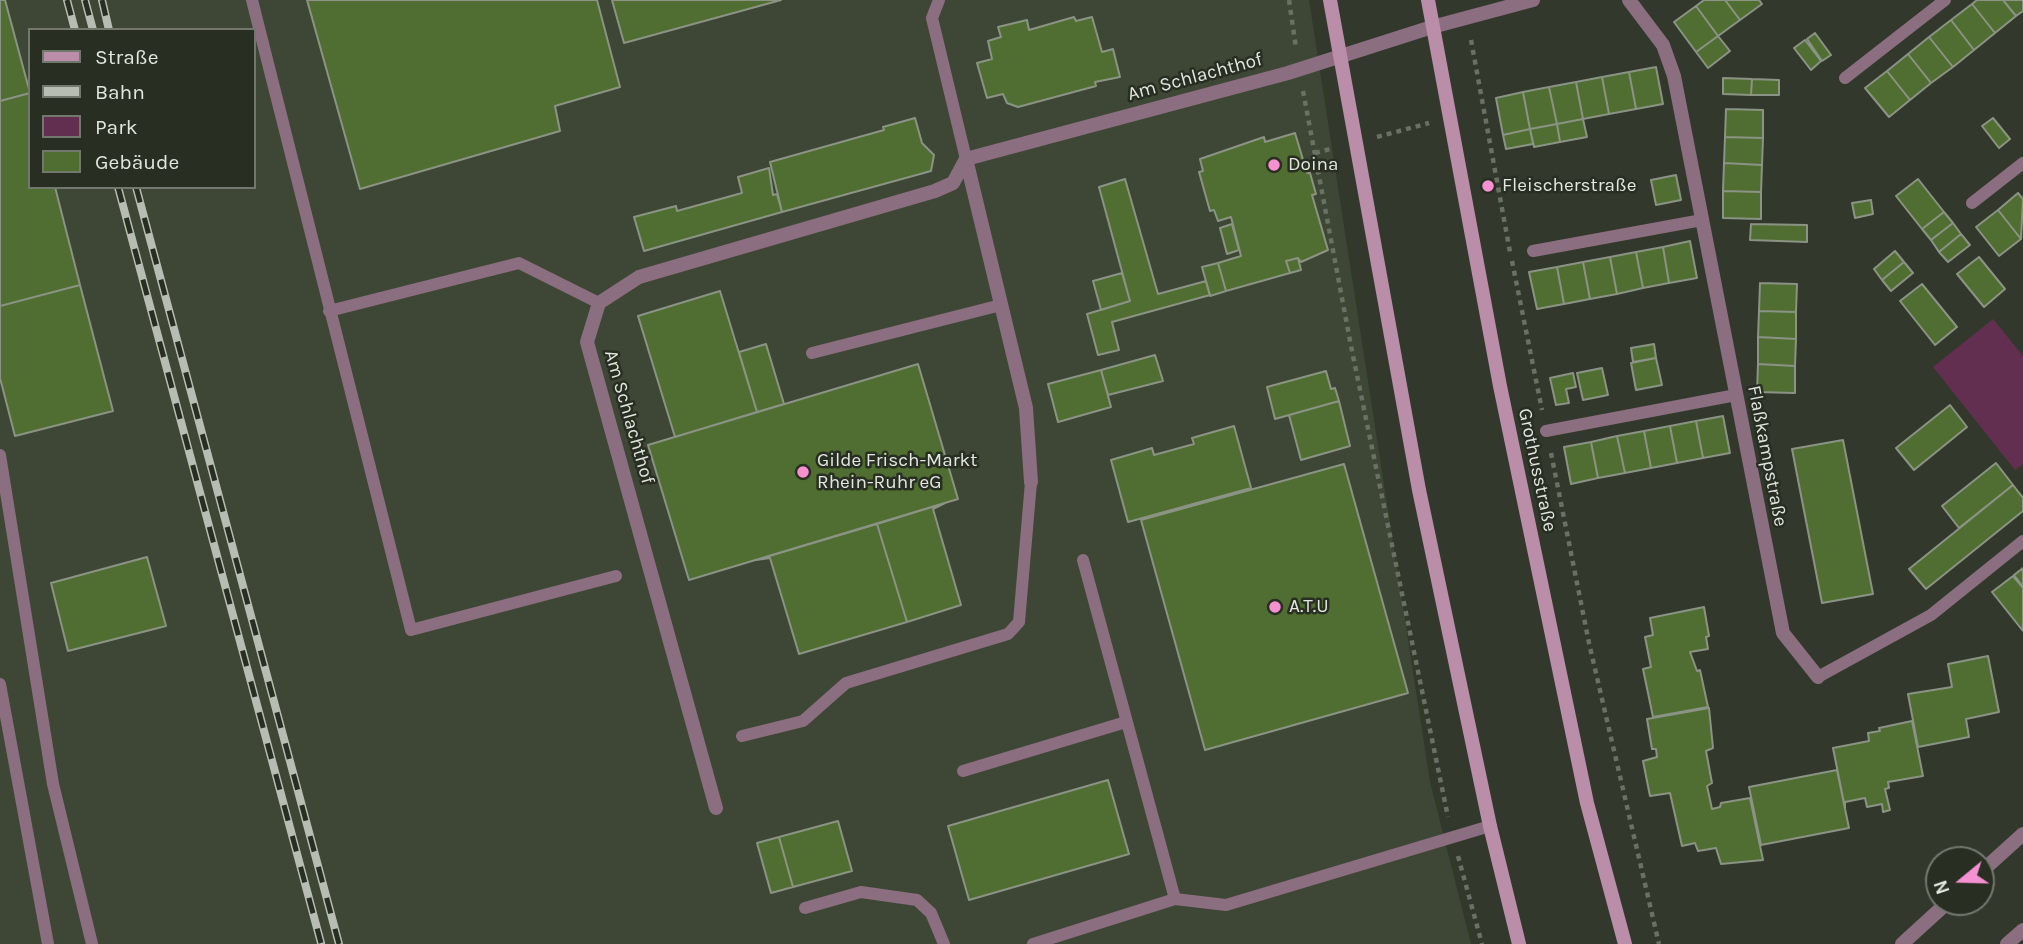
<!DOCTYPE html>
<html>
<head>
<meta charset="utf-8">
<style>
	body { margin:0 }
	#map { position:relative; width:2023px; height:944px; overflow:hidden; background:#32392c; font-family:Karla,sans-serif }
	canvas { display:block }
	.legend { position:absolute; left:28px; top:28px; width:228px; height:161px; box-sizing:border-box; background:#282e22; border:2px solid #72786d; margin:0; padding:9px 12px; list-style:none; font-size:21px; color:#e1e6de }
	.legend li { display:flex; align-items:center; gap:14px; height:35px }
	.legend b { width:35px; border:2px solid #72786d }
	.north { position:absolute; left:1925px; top:846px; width:70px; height:70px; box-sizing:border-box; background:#282e22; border:2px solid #72786d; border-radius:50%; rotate:251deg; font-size:19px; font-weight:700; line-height:28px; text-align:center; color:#e1e6de }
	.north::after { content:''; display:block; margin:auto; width:24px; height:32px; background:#f590d1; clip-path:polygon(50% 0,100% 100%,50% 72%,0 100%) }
</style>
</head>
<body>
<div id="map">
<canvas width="2023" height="944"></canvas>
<ul class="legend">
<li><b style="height:9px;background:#ba8da8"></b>Straße</li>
<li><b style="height:9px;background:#b7bdb3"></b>Bahn</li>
<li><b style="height:19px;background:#632f51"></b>Park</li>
<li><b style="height:19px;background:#506e31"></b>Gebäude</li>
</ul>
<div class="north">N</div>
</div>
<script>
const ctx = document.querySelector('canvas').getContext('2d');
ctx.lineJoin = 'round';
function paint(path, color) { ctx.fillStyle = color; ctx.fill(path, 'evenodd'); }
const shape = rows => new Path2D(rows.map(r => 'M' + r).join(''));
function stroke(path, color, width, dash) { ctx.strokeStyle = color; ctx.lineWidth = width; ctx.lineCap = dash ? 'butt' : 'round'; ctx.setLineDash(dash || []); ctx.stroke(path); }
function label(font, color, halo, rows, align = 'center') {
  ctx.font = font + ' Karla,sans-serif'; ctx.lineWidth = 5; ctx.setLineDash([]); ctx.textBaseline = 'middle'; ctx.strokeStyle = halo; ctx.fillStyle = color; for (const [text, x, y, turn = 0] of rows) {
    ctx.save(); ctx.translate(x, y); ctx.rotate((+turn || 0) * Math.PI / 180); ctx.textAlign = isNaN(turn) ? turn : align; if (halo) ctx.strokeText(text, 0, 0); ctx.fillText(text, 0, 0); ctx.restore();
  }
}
paint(shape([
	[0,0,1309,0,1430,782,1471,944,0,944],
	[30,30,254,30,254,187,30,187]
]), '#3e4735');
paint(shape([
	[1993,319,2023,356,2023,464,2015,470,1933,367]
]), '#632f51');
const building = shape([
	[0,0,5,0,30,93,0,101,0,0],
	[307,0,597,0,620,87,555,106,560,131,360,189,307,0],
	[612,0,781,0,624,43,612,0],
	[1704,0,1725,0,1740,20,1718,36,1696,6,1704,0],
	[1725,0,1759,0,1762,4,1740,20,1725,0],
	[1977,0,2003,0,2016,16,1995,33,1972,4,1977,0],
	[2003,0,2023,0,2023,11,2016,16,2003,0],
	[1972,4,1995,33,1974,50,1951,20,1972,4],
	[1696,6,1718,36,1696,52,1674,22,1696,6],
	[1074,17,1076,21,1092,17,1102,52,1113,49,1120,77,1095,82,1096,86,1018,107,1007,103,1003,94,987,98,977,63,992,59,988,41,1001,37,998,27,1027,20,1029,30,1074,17],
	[1951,20,1974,50,1953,67,1929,37,1951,20],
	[1815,33,1831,55,1822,61,1807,39,1815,33],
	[1718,36,1730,51,1708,68,1696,52,1718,36],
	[1929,37,1953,67,1931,83,1908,54,1929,37],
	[1805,40,1821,61,1811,70,1794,48,1805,40],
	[1908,54,1931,83,1910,100,1887,71,1908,54],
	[1656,67,1663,104,1636,109,1629,72,1656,67],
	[1887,71,1910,100,1889,117,1865,88,1887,71],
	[1629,72,1636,109,1609,114,1602,77,1629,72],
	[1602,77,1609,114,1583,119,1576,82,1602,77],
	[1723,78,1752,79,1751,95,1723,94,1723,78],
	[1752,79,1779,80,1779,95,1751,95,1752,79],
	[1576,82,1583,119,1557,124,1549,87,1576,82],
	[1549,87,1557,124,1530,129,1523,92,1549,87],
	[1523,92,1530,129,1503,135,1496,98,1523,92],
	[30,93,30,187,55,187,80,285,0,306,0,101,30,93],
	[1726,109,1763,110,1763,138,1725,137,1726,109],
	[915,118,922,143,934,155,931,171,782,212,770,162,884,130,883,127,915,118],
	[1993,118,2010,139,1999,148,1982,126,1993,118],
	[1583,119,1587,137,1560,142,1557,124,1583,119],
	[1557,124,1560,142,1534,147,1530,129,1557,124],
	[1530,129,1533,144,1506,149,1503,135,1530,129],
	[1295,133,1307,173,1310,173,1316,194,1312,195,1328,250,1301,262,1298,258,1286,261,1290,273,1226,291,1218,263,1241,256,1231,217,1218,221,1214,210,1210,211,1199,172,1203,171,1200,159,1264,137,1265,142,1295,133],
	[1725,137,1763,138,1762,165,1724,163,1725,137],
	[1724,163,1762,165,1761,192,1723,191,1724,163],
	[769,168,773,195,777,194,782,212,644,251,634,217,676,206,677,211,742,193,738,177,769,168],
	[1676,175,1681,200,1656,205,1651,180,1676,175],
	[1125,179,1158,294,1206,281,1210,295,1112,322,1119,350,1098,355,1087,314,1130,301,1099,187,1125,179],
	[1918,179,1944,212,1922,229,1896,196,1918,179],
	[1723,191,1761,192,1761,219,1723,218,1723,191],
	[2018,193,2023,199,2021,239,1998,210,2018,193],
	[1871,200,1873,214,1855,218,1852,203,1871,200],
	[1998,210,2021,239,1999,256,1976,227,1998,210],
	[1944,212,1953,223,1931,240,1922,229,1944,212],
	[1953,223,1961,234,1939,252,1931,240,1953,223],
	[1232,224,1239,250,1227,254,1220,228,1232,224],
	[1751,224,1807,225,1807,242,1750,240,1751,224],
	[1961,234,1970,245,1948,262,1939,252,1961,234],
	[1690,241,1697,278,1669,283,1663,247,1690,241],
	[1663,247,1669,283,1643,288,1636,252,1663,247],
	[1895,251,1904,262,1882,280,1874,269,1895,251],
	[1636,252,1643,288,1617,294,1610,257,1636,252],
	[1610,257,1617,294,1590,299,1583,262,1610,257],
	[1979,257,2005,289,1984,307,1957,274,1979,257],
	[1298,258,1301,270,1290,273,1286,261,1298,258],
	[1583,262,1590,299,1564,304,1557,267,1583,262],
	[1904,262,1913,273,1891,291,1882,280,1904,262],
	[1218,263,1226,291,1210,296,1202,267,1218,263],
	[1557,267,1564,304,1537,309,1529,272,1557,267],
	[1122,273,1130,301,1101,310,1093,281,1122,273],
	[1760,283,1797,284,1796,312,1759,311,1760,283],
	[1922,284,1957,327,1935,345,1900,301,1922,284],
	[80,285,113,411,15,436,0,378,0,306,80,285],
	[720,291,757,412,675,437,638,316,720,291],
	[1759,311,1796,312,1796,339,1758,337,1759,311],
	[1758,337,1796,339,1795,366,1758,364,1758,337],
	[766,344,784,404,757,412,739,352,766,344],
	[1654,344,1656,358,1633,362,1631,348,1654,344],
	[1155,355,1163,381,1108,395,1101,370,1155,355],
	[1656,358,1662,385,1636,390,1631,363,1656,358],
	[918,364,958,499,689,580,648,445,918,364],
	[1758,364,1795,366,1795,393,1757,392,1758,364],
	[1602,368,1608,395,1583,400,1577,373,1602,368],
	[1101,370,1111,407,1058,422,1048,384,1101,370],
	[1326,371,1331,389,1335,388,1339,401,1275,419,1267,387,1326,371],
	[1573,373,1576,387,1566,389,1569,403,1556,405,1550,378,1573,373],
	[1339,401,1350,446,1301,460,1289,415,1339,401],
	[1950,405,1967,427,1914,470,1896,448,1950,405],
	[1723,416,1730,453,1703,458,1696,421,1723,416],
	[1696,421,1703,458,1677,463,1670,426,1696,421],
	[1234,426,1251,488,1128,522,1111,460,1152,448,1154,455,1194,444,1192,438,1234,426],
	[1670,426,1677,463,1651,468,1644,431,1670,426],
	[1644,431,1651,468,1625,473,1617,436,1644,431],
	[1617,436,1625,473,1598,478,1591,442,1617,436],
	[1843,440,1873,594,1822,603,1792,449,1843,440],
	[1591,442,1598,478,1571,484,1564,447,1591,442],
	[1996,463,2013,485,1959,528,1942,506,1996,463],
	[1344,464,1408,693,1205,750,1141,520,1344,464],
	[2013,485,2023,498,2023,511,1926,589,1909,569,2013,485],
	[945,503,933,509,961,605,907,622,877,524,945,503],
	[877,524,907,622,799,654,770,558,756,560,877,524],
	[147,557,166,626,68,651,51,583,147,557],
	[2023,568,2023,587,2014,575,2023,568],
	[2013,576,2023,588,2023,631,1992,592,2013,576],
	[1704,607,1709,636,1706,637,1708,649,1690,652,1697,671,1700,670,1708,707,1653,717,1643,669,1651,667,1645,637,1653,635,1650,618,1704,607],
	[1988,656,1999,712,1966,719,1969,737,1918,747,1908,694,1952,687,1948,664,1988,656],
	[1709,708,1713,748,1706,751,1712,783,1707,786,1712,809,1720,807,1721,803,1750,798,1763,860,1721,864,1716,848,1698,851,1695,843,1682,846,1670,793,1650,796,1643,761,1657,757,1656,749,1652,749,1647,719,1709,708],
	[1912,721,1923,776,1888,782,1889,788,1885,789,1890,810,1883,812,1882,804,1867,807,1865,798,1845,802,1845,808,1833,748,1869,741,1868,733,1880,731,1879,728,1912,721],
	[1837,770,1849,828,1761,845,1749,787,1837,770],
	[1108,780,1129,854,969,900,948,826,1108,780],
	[838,821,852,871,793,887,779,837,838,821],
	[779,837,793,887,771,893,757,843,779,837]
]);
paint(building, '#506e31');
stroke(building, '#8b9385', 2);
stroke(shape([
	[1289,0,1296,48],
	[1471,40,1510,252],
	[1303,91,1351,346,1448,817],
	[1377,137,1429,123],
	[1315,153,1334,148],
	[1512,261,1542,410],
	[1551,453,1589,643,1659,944],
	[1458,856,1482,944]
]), '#697064', 4.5, [5, 5]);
stroke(shape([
	[252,0,411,630,616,576],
	[939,0,932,18,966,159],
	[1845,78,1945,0],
	[1972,203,2023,163],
	[1533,251,1702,220],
	[329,311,519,263,599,303],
	[812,353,1001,305],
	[1546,431,1736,395],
	[0,455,53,784,92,944],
	[1083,560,1175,899],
	[1818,677,1931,615,2023,541],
	[0,684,48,944],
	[742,736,803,721,846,683,1008,634,1019,622,1031,482],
	[963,771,1126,722],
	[805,908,861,892,917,900,931,913,944,944],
	[1033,944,1175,899,1226,905,1490,826]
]), '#8b6e7f', 12);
stroke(shape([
	[1629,0,1663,45,1674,76,1783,633,1818,677],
	[966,159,1026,408,1031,482],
	[716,808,587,342,599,303,639,277,935,191,953,183,966,159,1288,73,1432,27,1533,0]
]), '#8b6e7f', 14);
stroke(shape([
	[1981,872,2023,834],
	[1902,944,1948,902],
	[2007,944,2023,930]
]), '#8b6e7f', 14);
stroke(shape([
	[1330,0,1419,490,1490,826,1519,944],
	[1428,0,1500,386,1587,803,1625,944]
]), '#ba8da8', 14);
const rail = shape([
	[67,0,75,30],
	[85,0,93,30],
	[102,0,109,30],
	[118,187,321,943],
	[136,187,339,944]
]);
stroke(rail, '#b7bdb3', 8);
stroke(rail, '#282e22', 5, [16]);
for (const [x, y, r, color] of [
	[1274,165,7,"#f590d1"],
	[1488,186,7,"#f590d1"],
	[803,472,7,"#f590d1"],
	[1275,607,7,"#f590d1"]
]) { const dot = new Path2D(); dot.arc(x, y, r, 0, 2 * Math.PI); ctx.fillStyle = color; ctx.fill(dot); stroke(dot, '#282e22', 2.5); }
label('19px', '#e1e6de', '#282e22', [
	["Am Schlachthof",1195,77,-15],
	["Am Schlachthof",629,417,74],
	["Flaßkampstraße",1767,456,79],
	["Grothusstraße",1537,470,78]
]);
label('19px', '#e1e6de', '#282e22', [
	["Doina",1288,165],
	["Fleischerstraße",1502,186],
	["Gilde Frisch-Markt",817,461],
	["Rhein-Ruhr eG",817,483],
	["A.T.U",1289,607]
], 'left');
</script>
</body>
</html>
